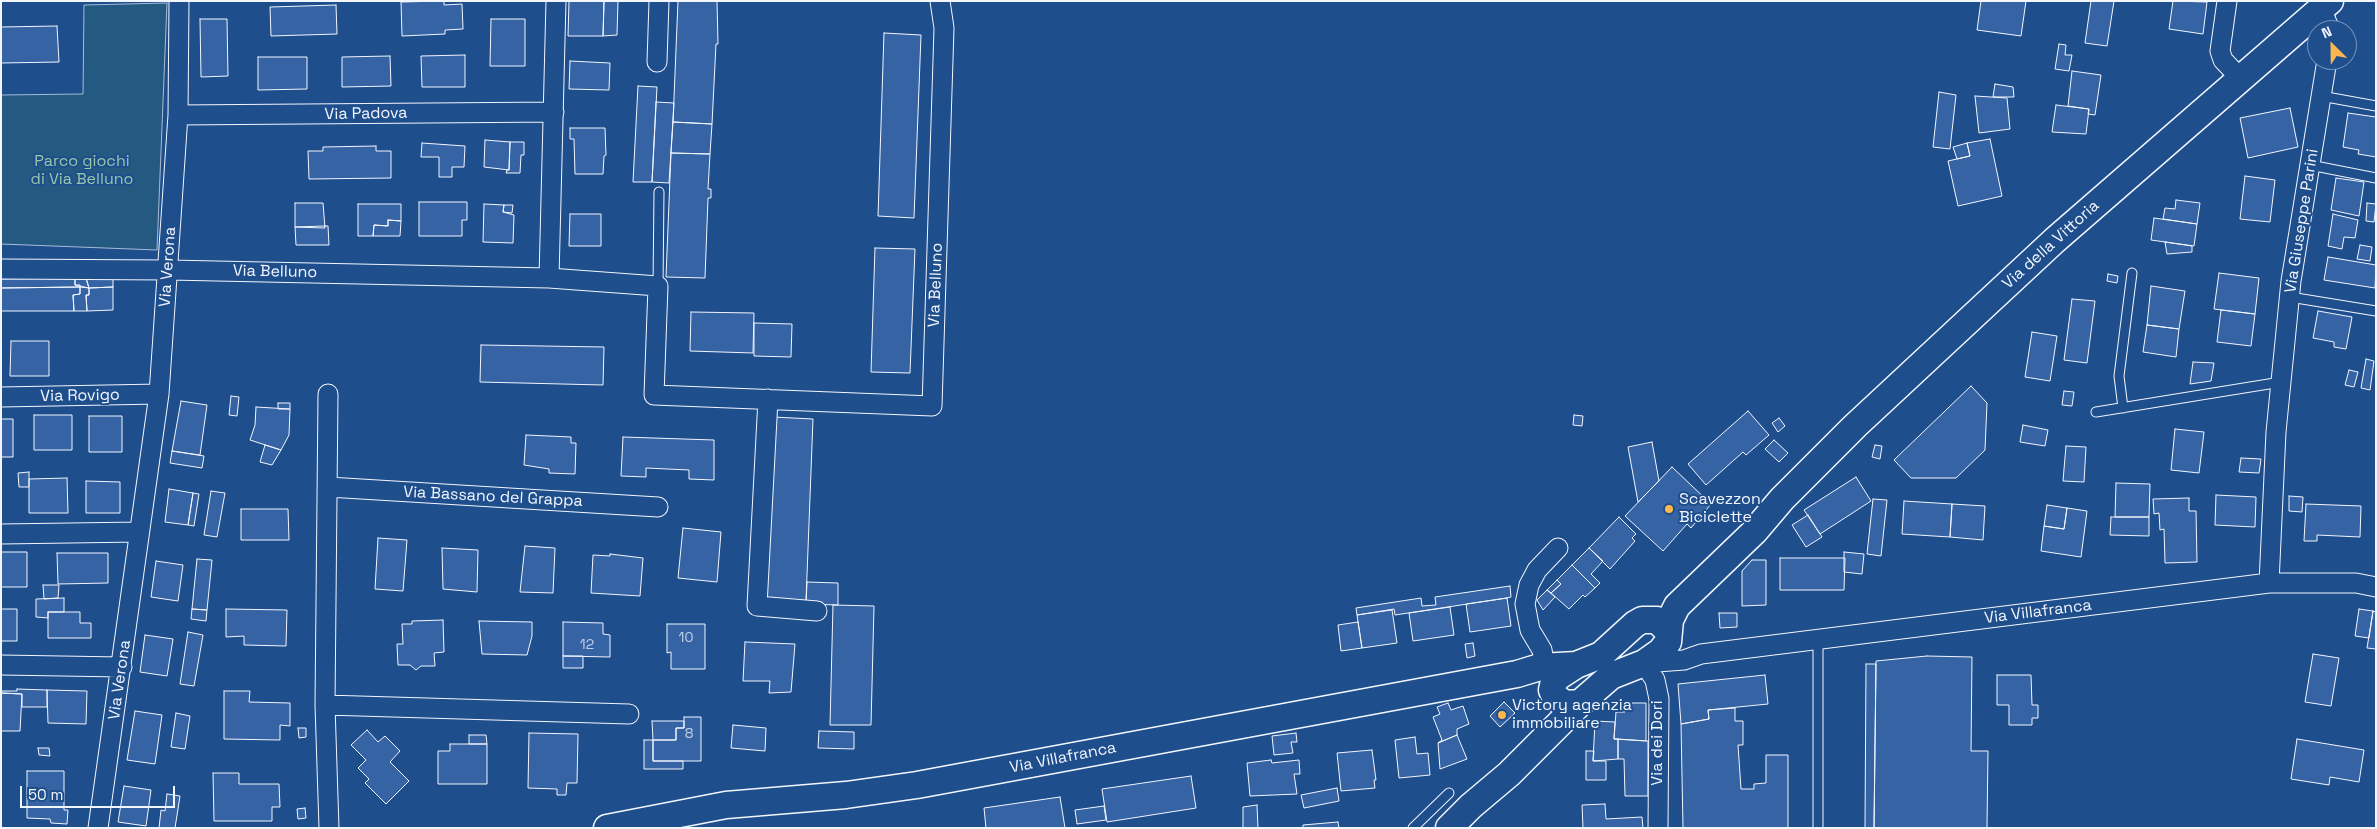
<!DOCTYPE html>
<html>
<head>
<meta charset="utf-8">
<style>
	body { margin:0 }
	#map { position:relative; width:2377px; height:829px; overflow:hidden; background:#1f4e8c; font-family:"Space Grotesk",sans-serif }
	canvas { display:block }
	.frame { position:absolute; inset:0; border:2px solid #f2f6ff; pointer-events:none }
	.north { position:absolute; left:2307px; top:20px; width:50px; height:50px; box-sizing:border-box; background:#1f4e8c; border:1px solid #7391ba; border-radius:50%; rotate:337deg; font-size:14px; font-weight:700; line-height:20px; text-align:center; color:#f2f6ff }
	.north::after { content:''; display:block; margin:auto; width:18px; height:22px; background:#ffb74d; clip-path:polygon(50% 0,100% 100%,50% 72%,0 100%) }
	.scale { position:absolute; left:20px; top:786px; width:155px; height:22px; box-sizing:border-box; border:2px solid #f2f6ff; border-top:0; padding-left:6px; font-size:15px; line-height:18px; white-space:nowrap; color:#f2f6ff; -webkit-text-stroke:4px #1f4e8c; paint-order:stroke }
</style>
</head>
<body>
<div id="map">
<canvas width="2377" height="829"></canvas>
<div class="frame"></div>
<div class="north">N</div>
<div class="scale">50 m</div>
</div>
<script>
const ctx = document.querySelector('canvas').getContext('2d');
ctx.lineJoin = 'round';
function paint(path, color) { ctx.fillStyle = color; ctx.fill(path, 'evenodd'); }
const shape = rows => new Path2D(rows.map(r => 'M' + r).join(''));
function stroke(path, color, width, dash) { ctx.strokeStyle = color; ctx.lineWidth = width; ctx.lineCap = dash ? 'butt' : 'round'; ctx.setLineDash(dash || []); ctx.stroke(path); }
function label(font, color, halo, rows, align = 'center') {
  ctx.font = font + ' "Space Grotesk",sans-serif'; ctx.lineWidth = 4; ctx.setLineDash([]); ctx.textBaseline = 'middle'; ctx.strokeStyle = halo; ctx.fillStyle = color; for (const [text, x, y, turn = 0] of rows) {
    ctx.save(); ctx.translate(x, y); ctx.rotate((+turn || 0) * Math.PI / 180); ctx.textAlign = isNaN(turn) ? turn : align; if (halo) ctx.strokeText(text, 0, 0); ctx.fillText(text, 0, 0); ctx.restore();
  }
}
const green = shape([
	[167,3,157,250,1,244,1,95,83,94,84,5,167,3]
]);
paint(green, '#245a82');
stroke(green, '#a8bbd7', 1);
const building = shape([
	[444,1,444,5,462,4,463,29,445,30,445,34,402,36,401,2,444,1],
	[569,1,604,1,603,36,568,36,569,1],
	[604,1,618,1,617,35,603,36,604,1],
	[678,1,717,1,718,44,716,44,712,124,673,122,678,1],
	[1981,1,2026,1,2021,36,1977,30,1981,1],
	[2091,1,2114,1,2107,46,2085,43,2091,1],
	[2173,1,2207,2,2203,34,2169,29,2173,1],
	[336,5,337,34,271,36,270,7,336,5],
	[200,19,227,19,228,76,201,77,200,19],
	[491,19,525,19,525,66,490,66,491,19],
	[57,26,59,62,1,63,1,27,57,26],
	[884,33,921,35,914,218,878,216,884,33],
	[2059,44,2066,45,2065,55,2072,55,2069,71,2055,69,2059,44],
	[465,55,465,87,422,87,421,56,465,55],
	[390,56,391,86,342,87,342,57,390,56],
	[258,57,307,57,307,89,258,90,258,57],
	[570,61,610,63,609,90,569,89,570,61],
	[2072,71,2101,75,2095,115,2088,114,2089,109,2068,106,2072,71],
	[1995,84,2013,87,2014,97,1993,97,1995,84],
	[638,86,657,87,652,182,633,182,638,86],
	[1939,92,1956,95,1950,149,1933,147,1939,92],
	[1975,96,2007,98,2010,129,1979,133,1975,96],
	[656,102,674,103,669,183,652,182,656,102],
	[2056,105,2089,109,2086,134,2052,132,2056,105],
	[2290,108,2298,147,2248,158,2240,118,2290,108],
	[2348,113,2376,117,2376,157,2358,154,2359,150,2343,147,2348,113],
	[673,122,712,124,710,154,671,153,673,122],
	[570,128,605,128,606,155,604,156,603,174,575,174,574,139,570,139,570,128],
	[1990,139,2002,196,1958,206,1948,161,1970,156,1967,143,1990,139],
	[485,140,510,142,509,170,484,167,485,140],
	[510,142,524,142,524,155,521,155,520,173,506,173,507,170,509,170,510,142],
	[422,143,465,146,464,167,452,167,452,177,439,177,439,157,421,157,422,143],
	[1967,143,1970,156,1957,159,1953,147,1967,143],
	[376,146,376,151,391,151,391,178,309,179,308,151,323,151,323,147,376,146],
	[671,153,710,154,708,189,711,189,711,198,708,198,705,278,666,277,671,153],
	[2245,176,2275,180,2270,222,2240,219,2245,176],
	[2336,178,2364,182,2359,216,2331,210,2336,178],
	[2176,200,2200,203,2197,224,2163,219,2165,208,2175,209,2176,200],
	[419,202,467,202,467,220,462,220,462,236,419,236,419,202],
	[295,203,323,203,325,228,295,227,295,203],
	[2367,203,2376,204,2374,222,2366,221,2367,203],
	[358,204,401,204,401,221,388,220,388,226,374,225,373,236,358,236,358,204],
	[484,204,504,205,503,212,514,215,513,243,483,242,484,204],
	[504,205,513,205,512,213,503,212,504,205],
	[570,214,601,214,601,246,569,246,570,214],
	[2333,214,2358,220,2355,238,2344,237,2342,249,2328,246,2333,214],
	[2154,218,2197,224,2194,246,2151,240,2154,218],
	[388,220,401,221,400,236,373,236,374,225,388,226,388,220],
	[325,226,328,226,329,245,296,245,295,227,325,226],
	[2165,242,2192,246,2192,252,2167,254,2165,242],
	[2360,245,2372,247,2370,261,2357,259,2360,245],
	[875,248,915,249,910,373,871,372,875,248],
	[2328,257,2376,265,2375,288,2324,280,2328,257],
	[2219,273,2259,278,2255,314,2214,309,2219,273],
	[2108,274,2118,276,2117,283,2107,281,2108,274],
	[75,278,75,285,80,285,80,287,1,288,1,279,75,278],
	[75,278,86,278,89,288,75,285,75,278],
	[86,278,113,278,113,287,89,288,86,278],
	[2151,286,2185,291,2179,329,2147,325,2151,286],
	[80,287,89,288,89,295,86,295,87,311,74,311,73,295,80,294,80,287],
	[80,287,80,294,73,295,74,311,1,311,1,288,80,287],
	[113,287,113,310,87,311,86,295,89,295,89,288,113,287],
	[2072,299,2095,301,2087,363,2064,360,2072,299],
	[2221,310,2255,314,2251,346,2217,342,2221,310],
	[2318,311,2352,317,2346,349,2334,347,2334,342,2313,338,2318,311],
	[691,312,754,313,753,353,690,351,691,312],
	[754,323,792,324,791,357,754,356,754,323],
	[2147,325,2179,329,2176,357,2143,352,2147,325],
	[2032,332,2057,336,2050,381,2025,377,2032,332],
	[11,341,49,341,49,376,10,376,11,341],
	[481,345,604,347,603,385,480,382,481,345],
	[2366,359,2374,361,2370,390,2361,388,2366,359],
	[2193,362,2214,363,2211,381,2190,384,2193,362],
	[2349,370,2358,372,2354,387,2345,385,2349,370],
	[1971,386,1987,403,1985,450,1956,478,1911,478,1894,460,1971,386],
	[2064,391,2074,392,2072,406,2062,405,2064,391],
	[231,396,239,397,237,416,229,415,231,396],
	[181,401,207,405,200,455,172,451,181,401],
	[278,403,290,403,290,409,278,409,278,403],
	[256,407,290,409,289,435,281,450,250,440,255,425,256,407],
	[1748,411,1769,435,1746,455,1743,452,1706,485,1688,464,1748,411],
	[34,415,72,415,72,450,34,450,34,415],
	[1574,415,1583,416,1582,426,1573,425,1574,415],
	[89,416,122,416,122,452,89,452,89,416],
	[773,417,813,419,806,601,765,599,773,417],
	[1779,418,1785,426,1778,432,1772,423,1779,418],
	[1,419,13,419,13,457,1,457,1,419],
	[2023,425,2048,430,2045,446,2020,442,2023,425],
	[2175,429,2204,432,2199,473,2171,470,2175,429],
	[526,435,571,437,571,443,576,443,575,474,549,473,549,469,524,465,526,435],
	[623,437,714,440,714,480,689,479,689,470,646,468,646,477,621,476,623,437],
	[1774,440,1788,453,1779,462,1765,449,1774,440],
	[1652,442,1659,481,1638,502,1628,447,1652,442],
	[265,445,281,450,272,465,260,462,265,445],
	[1875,445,1882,446,1880,459,1872,457,1875,445],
	[2066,446,2086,447,2084,482,2063,481,2066,446],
	[172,451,204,456,202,468,170,463,172,451],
	[2241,458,2261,459,2259,473,2239,472,2241,458],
	[1672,467,1711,504,1691,528,1687,524,1663,551,1625,516,1672,467],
	[29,472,29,487,19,487,18,473,29,472],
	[1856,477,1871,501,1820,534,1804,510,1856,477],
	[67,478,68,513,29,513,29,479,67,478],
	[86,481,120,482,120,513,86,513,86,481],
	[2116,483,2150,484,2149,517,2115,517,2116,483],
	[169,489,193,493,188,525,165,522,169,489],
	[211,491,225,493,217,537,204,535,211,491],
	[193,493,199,494,194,526,188,525,193,493],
	[2216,495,2256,497,2255,527,2215,525,2216,495],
	[2289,496,2303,497,2302,512,2289,511,2289,496],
	[2189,498,2189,511,2196,511,2197,562,2165,563,2164,529,2160,530,2159,513,2154,514,2153,499,2189,498],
	[1873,499,1887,500,1881,556,1867,554,1873,499],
	[1904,501,1952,504,1950,537,1902,534,1904,501],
	[1952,504,1985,506,1983,540,1950,537,1952,504],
	[2306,504,2361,506,2360,537,2317,535,2317,541,2304,541,2306,504],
	[2047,505,2067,508,2064,529,2044,526,2047,505],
	[2067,508,2087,511,2081,557,2041,551,2044,526,2064,529,2067,508],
	[241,509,288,509,289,540,241,540,241,509],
	[1808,515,1822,537,1806,547,1792,525,1808,515],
	[1619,517,1636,534,1632,538,1635,541,1610,569,1589,548,1619,517],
	[2111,517,2149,517,2149,536,2110,535,2111,517],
	[683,528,721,532,717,582,678,578,683,528],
	[378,538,407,540,403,591,375,589,378,538],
	[525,546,555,548,553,593,520,592,525,546],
	[442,548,478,550,477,592,443,589,442,548],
	[1589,548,1603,561,1591,574,1600,583,1595,588,1572,565,1589,548],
	[1,552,27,552,27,587,1,587,1,552],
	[1844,552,1864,554,1862,574,1844,572,1844,552],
	[57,553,108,553,108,583,58,584,57,553],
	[610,554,643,558,640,596,591,593,593,555,610,556,610,554],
	[1780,558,1845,558,1844,590,1780,590,1780,558],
	[197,559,212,560,207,610,192,609,197,559],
	[1752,560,1766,560,1766,605,1742,606,1742,571,1752,560],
	[156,561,183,565,178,601,151,597,156,561],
	[1572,565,1595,588,1585,597,1583,595,1569,609,1551,593,1561,584,1557,580,1572,565],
	[1557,580,1561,584,1551,593,1547,590,1557,580],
	[807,582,838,583,838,605,806,604,807,582],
	[43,585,59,585,58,598,44,599,43,585],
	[1510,586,1511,597,1507,598,1395,615,1394,609,1357,615,1356,608,1421,598,1422,606,1436,605,1435,597,1510,586],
	[1547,590,1555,597,1543,610,1537,600,1547,590],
	[64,598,64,612,48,612,48,618,36,617,36,599,64,598],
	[1507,598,1511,626,1470,632,1466,604,1507,598],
	[833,605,874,606,871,725,830,725,833,605],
	[1450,607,1454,635,1413,641,1409,613,1450,607],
	[1,609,17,609,17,641,1,641,1,609],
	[192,609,207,610,206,621,191,619,192,609],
	[226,609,287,610,286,646,244,645,244,636,226,637,226,609],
	[2359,609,2373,611,2369,638,2355,636,2359,609],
	[1392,610,1397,643,1362,648,1357,615,1392,610],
	[2373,611,2376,612,2376,649,2367,648,2373,611],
	[48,612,80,612,80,623,91,623,91,638,48,638,48,612],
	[1719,613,1737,613,1737,627,1720,628,1719,613],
	[443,620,444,652,434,653,435,666,421,666,416,670,410,665,398,665,397,644,403,644,402,624,412,624,412,621,443,620],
	[479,621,532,622,532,636,527,655,482,654,479,621],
	[563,622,603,623,603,634,610,635,610,657,563,656,563,622],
	[1358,622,1362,648,1341,651,1338,625,1358,622],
	[667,624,705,624,705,669,671,669,671,652,667,653,667,624],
	[188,632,203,635,194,686,180,684,188,632],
	[145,635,173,639,167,676,140,672,145,635],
	[745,642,795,644,791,692,769,693,770,681,743,681,745,642],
	[1473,643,1475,656,1467,658,1465,644,1473,643],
	[2313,654,2339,658,2331,706,2305,702,2313,654],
	[563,656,583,656,583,668,563,668,563,656],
	[1927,656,1972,657,1971,751,1988,751,1987,828,1874,828,1876,661,1927,656],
	[1866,664,1876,664,1874,828,1865,828,1866,664],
	[1765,675,1768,704,1708,710,1709,719,1681,724,1678,684,1765,675],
	[1997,675,2031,675,2032,705,2038,705,2038,718,2032,718,2032,725,2009,725,2009,705,1997,705,1997,675],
	[17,689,47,690,47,707,22,707,22,694,1,693,1,691,17,691,17,689],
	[47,690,87,691,86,724,48,723,47,690],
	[224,691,250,691,249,702,290,703,290,726,280,725,280,740,224,739,224,691],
	[1,693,22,694,20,731,1,731,1,693],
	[1504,702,1515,713,1500,727,1490,716,1504,702],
	[1448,703,1451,710,1463,706,1469,724,1457,729,1457,735,1438,743,1442,740,1433,717,1440,714,1437,707,1448,703],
	[1625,703,1646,703,1646,741,1614,739,1616,712,1625,712,1625,703],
	[1735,708,1735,721,1743,721,1743,745,1738,745,1741,789,1754,789,1754,784,1766,783,1766,755,1788,755,1788,828,1683,828,1681,724,1709,719,1708,710,1735,708],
	[135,711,162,715,155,764,127,760,135,711],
	[176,713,190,716,185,749,171,747,176,713],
	[684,717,701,717,701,761,653,761,653,740,676,740,676,728,684,728,684,717],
	[652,721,684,721,684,728,676,728,676,740,653,740,652,721],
	[1595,721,1615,722,1614,739,1618,739,1618,759,1593,761,1595,721],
	[733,725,766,728,765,751,731,748,733,725],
	[298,728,306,728,306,737,299,738,298,728],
	[367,730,378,742,385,736,400,751,390,762,409,781,386,804,365,783,369,779,358,768,366,760,351,745,367,730],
	[819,731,854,732,854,749,818,748,819,731],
	[529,733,578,734,577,783,567,783,566,795,557,795,557,789,528,788,529,733],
	[1296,733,1297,742,1291,742,1293,753,1274,755,1272,736,1296,733],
	[469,735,486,735,487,744,469,744,469,735],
	[1457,735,1467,759,1440,769,1438,743,1457,735],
	[1415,737,1417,754,1428,753,1430,775,1399,778,1395,740,1415,737],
	[1618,739,1648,741,1648,796,1625,796,1624,759,1618,759,1618,739],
	[2297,739,2364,750,2359,782,2330,777,2329,785,2291,779,2297,739],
	[644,740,653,740,653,761,683,761,683,769,644,769,644,740],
	[450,744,487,744,487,784,438,784,438,751,450,751,450,744],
	[38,748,49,748,50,756,39,755,38,748],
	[1372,750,1376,780,1374,780,1375,788,1341,791,1337,753,1372,750],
	[1586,751,1594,751,1593,761,1606,761,1606,780,1586,780,1586,751],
	[1271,760,1272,763,1299,760,1300,774,1294,774,1297,794,1250,796,1247,763,1271,760],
	[27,771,64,771,64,810,68,810,67,824,51,823,50,819,27,818,27,771],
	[213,773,239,773,239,784,279,784,280,807,272,807,272,821,214,821,213,773],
	[1191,776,1196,808,1107,822,1102,789,1191,776],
	[124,786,151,790,146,826,118,822,124,786],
	[1337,788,1339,801,1304,808,1301,795,1337,788],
	[167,794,180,796,175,828,159,828,161,810,165,811,167,794],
	[1060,797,1065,828,986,828,984,808,1060,797],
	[1605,804,1606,819,1642,817,1643,828,1583,828,1582,805,1605,804],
	[1257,805,1258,828,1243,828,1243,807,1257,805],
	[1104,806,1106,820,1077,824,1075,810,1104,806],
	[305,808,306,818,298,819,297,809,305,808],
	[1338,822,1339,828,1303,828,1303,825,1338,822]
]);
paint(building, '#3563a3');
stroke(building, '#f2f6ff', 1);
const lane = shape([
	[2321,96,2376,106],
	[2310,165,2376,178],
	[658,286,659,192],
	[2290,297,2376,311],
	[2123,408,2119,376,2132,273],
	[2096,412,2281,382],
	[1413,828,1449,793],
	[1818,828,1818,640]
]);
const street = shape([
	[2227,1,2220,51,2223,60,2240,78],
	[2321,8,2330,30],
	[657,62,659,1],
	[178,115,554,112],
	[1,269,169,270,549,278,556,1],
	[549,278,658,286,654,395,932,406,944,28,940,1],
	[328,394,325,705,329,828],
	[1,397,159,394],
	[768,399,757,606,817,611],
	[328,487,658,507],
	[1,534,139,532],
	[2269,583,2276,432,2291,281,2327,60],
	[1644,663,1684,660,1701,654,2269,583,2356,583,2376,587],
	[1644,663,1655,680,1659,699,1658,828],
	[1,665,122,667],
	[1545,667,1542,650,1530,630,1525,604,1529,585,1537,570,1558,548],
	[325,705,629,714],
	[98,828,159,394,178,115,179,1]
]);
const secondary = shape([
	[1667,630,1657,620,1642,620,1635,624,1601,655,1576,665,1559,676,1554,681,1552,690,1555,697,1565,704,1580,703,1611,676,1644,663,1661,651,1668,642,1670,620,1677,606,1754,532,1782,499,1855,426,2055,240,2330,1],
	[607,828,726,805,846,795,917,785,1517,674,1540,667,1576,665],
	[1449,828,1471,806,1509,774,1580,703]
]);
stroke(lane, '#f2f6ff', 11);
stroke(street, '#f2f6ff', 21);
stroke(secondary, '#f2f6ff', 29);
stroke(lane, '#1f4e8c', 9);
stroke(street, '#1f4e8c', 19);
stroke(secondary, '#1f4e8c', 26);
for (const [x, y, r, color] of [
	[1669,509,5,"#ffb74d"],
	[1502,715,5,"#ffb74d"]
]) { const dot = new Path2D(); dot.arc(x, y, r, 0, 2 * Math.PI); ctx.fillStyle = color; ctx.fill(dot); stroke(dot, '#1f4e8c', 2); }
label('14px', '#c3d1e8', null, [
	["10",686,638],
	["12",587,645],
	["8",689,734]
]);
label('16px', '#f2f6ff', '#1f4e8c', [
	["Via Padova",366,114,-1],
	["Via Giuseppe Parini",2302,221,-81],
	["Via della Vittoria",2051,245,-42],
	["Via Verona",168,267,-86],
	["Via Belluno",275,272,1],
	["Via Belluno",936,285,-88],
	["Via Rovigo",80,396,-1],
	["Via Bassano del Grappa",493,497,3],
	["Via Villafranca",2038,612,-7],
	["Via Verona",120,680,-82],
	["Via dei Dori",1658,743,-90],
	["Via Villafranca",1063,758,-11]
]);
label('16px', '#97c8a6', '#1f4e8c', [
	["Parco giochi",82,162],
	["di Via Belluno",82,180]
]);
label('16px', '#f2f6ff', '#1f4e8c', [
	["Scavezzon",1679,500],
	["Biciclette",1679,518],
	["Victory agenzia",1512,706],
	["immobiliare",1512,724]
], 'left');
</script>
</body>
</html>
